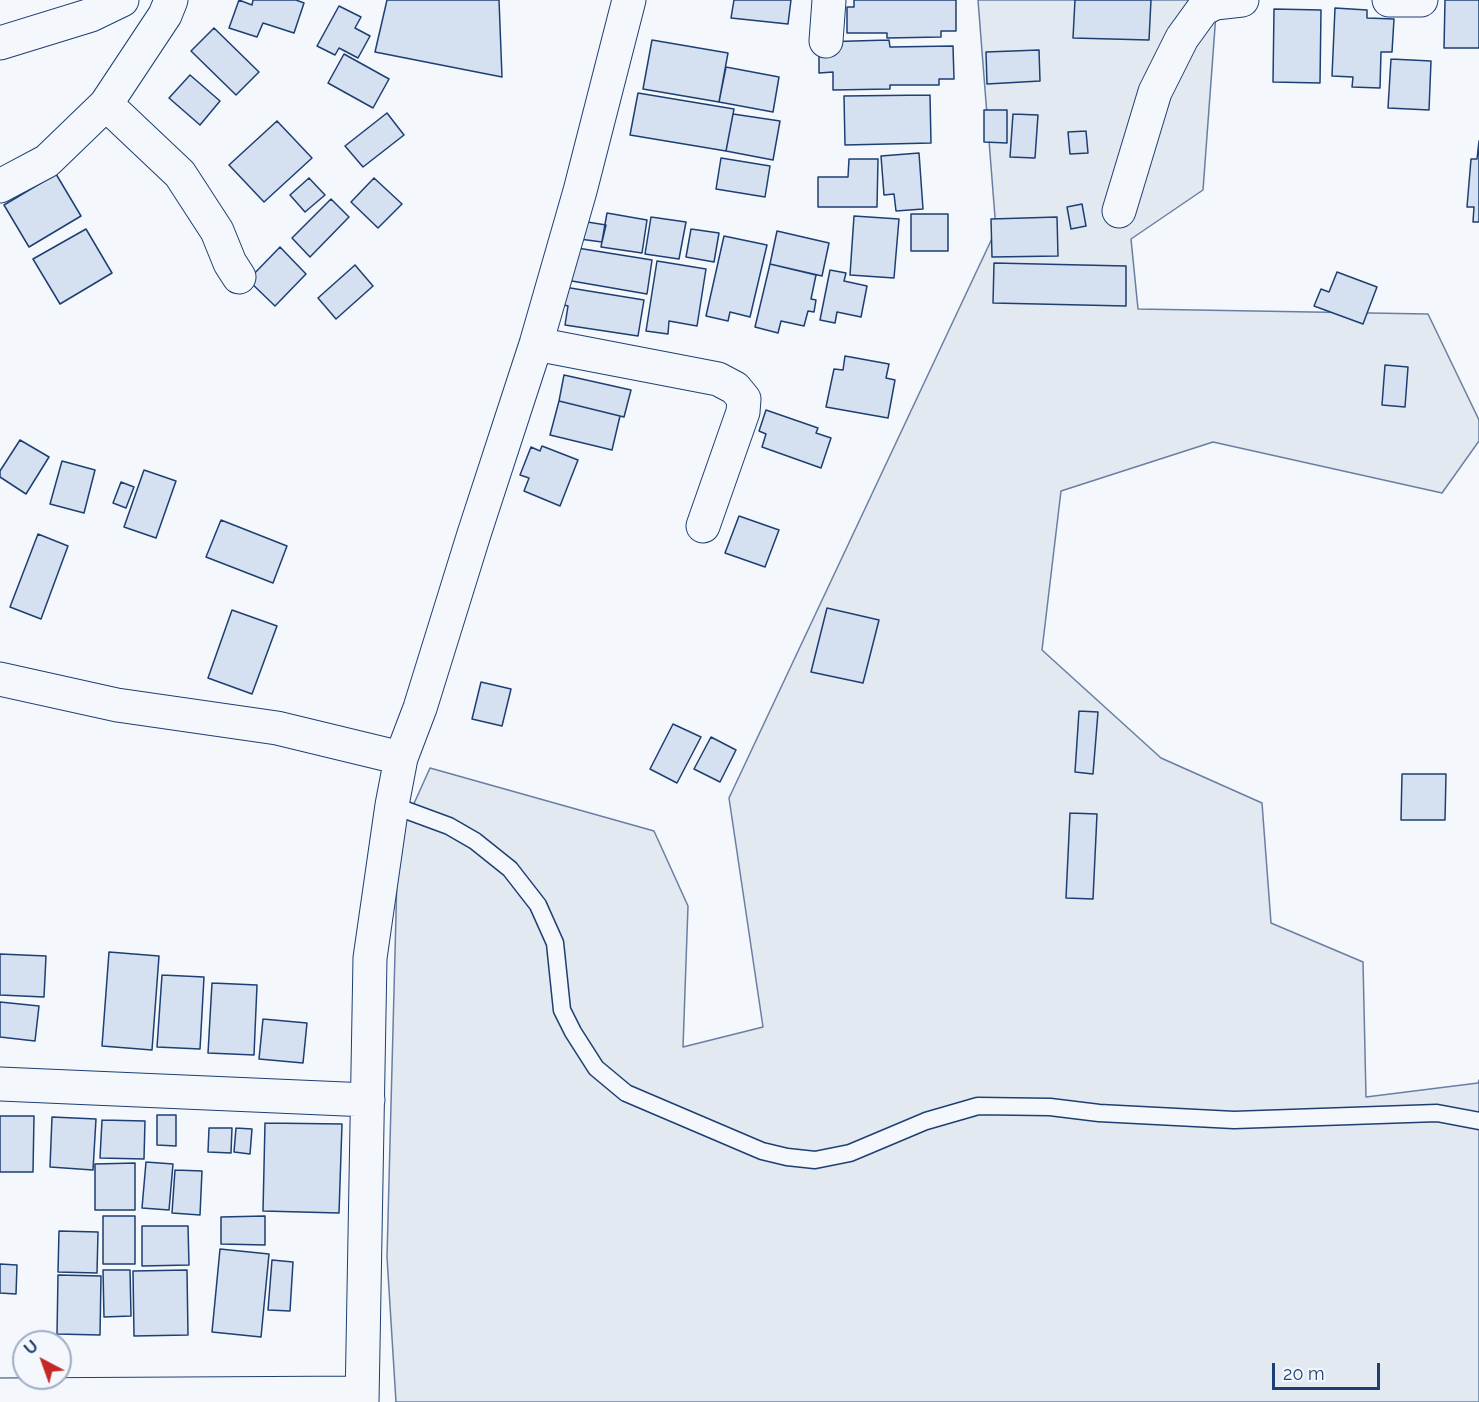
<!DOCTYPE html>
<html>
<head>
<meta charset="utf-8">
<style>
	body { margin:0 }
	#map { position:relative; width:1479px; height:1402px; overflow:hidden; background:#f4f7fb; font-family:Raleway,sans-serif }
	canvas { display:block }
	.north { position:absolute; left:12px; top:1330px; width:60px; height:60px; box-sizing:border-box; background:#f4f7fb; border:2px solid #9eadc5; border-radius:50%; rotate:319deg; font-size:16px; font-weight:700; line-height:24px; text-align:center; color:#1d3f73 }
	.north::after { content:''; display:block; margin:auto; width:21px; height:27px; background:#c62828; clip-path:polygon(50% 0,100% 100%,50% 72%,0 100%) }
	.scale { position:absolute; left:1272px; top:1363px; width:108px; height:27px; box-sizing:border-box; border:3px solid #1d3f73; border-top:0; padding-left:8px; font-size:18px; line-height:21px; white-space:nowrap; color:#1d3f73; -webkit-text-stroke:4px #f4f7fb; paint-order:stroke }
</style>
</head>
<body>
<div id="map">
<canvas width="1479" height="1402"></canvas>
<div class="north">U</div>
<div class="scale">20 m</div>
</div>
<script>
const ctx = document.querySelector('canvas').getContext('2d');
ctx.lineJoin = 'round';
function paint(path, color) { ctx.fillStyle = color; ctx.fill(path, 'evenodd'); }
const shape = rows => new Path2D(rows.map(r => 'M' + r).join(''));
function stroke(path, color, width, dash) { ctx.strokeStyle = color; ctx.lineWidth = width; ctx.lineCap = dash ? 'butt' : 'round'; ctx.setLineDash(dash || []); ctx.stroke(path); }
const green = shape([
	[978,0,1217,0,1203,190,1131,239,1138,309,1428,314,1479,420,1479,441,1442,493,1213,442,1061,491,1042,650,1161,758,1262,803,1271,923,1363,962,1366,1097,1478,1083,1479,1080,1479,1402,396,1402,387,1257,398,839,430,768,654,831,688,906,683,1047,763,1027,729,798,996,230,978,0]
]);
paint(green, '#e3e9f0');
stroke(green, '#687fa3', 1.5);
const building = shape([
	[239,0,252,5,253,0,296,0,304,3,294,33,263,23,257,37,229,28,239,0],
	[387,0,499,0,502,77,375,52,387,0],
	[734,0,791,0,788,24,731,18,734,0],
	[854,0,956,0,956,31,941,31,941,37,887,38,887,33,847,33,847,7,854,7,854,0],
	[1075,0,1151,0,1149,40,1073,38,1075,0],
	[1445,0,1479,0,1479,48,1444,48,1445,0],
	[339,6,361,17,355,28,370,36,358,58,339,48,335,55,317,46,339,6],
	[1335,8,1367,10,1367,18,1394,19,1392,52,1381,52,1380,88,1352,87,1353,77,1332,76,1335,8],
	[1274,9,1321,10,1320,83,1273,82,1274,9],
	[214,28,259,72,236,95,191,51,214,28],
	[652,40,728,53,719,102,643,89,652,40],
	[889,40,890,47,953,46,954,79,939,79,939,85,890,85,890,89,833,90,833,72,819,73,819,42,889,40],
	[1039,50,1040,81,987,84,986,52,1039,50],
	[344,54,389,79,373,108,328,83,344,54],
	[1391,59,1431,61,1429,110,1388,108,1391,59],
	[726,67,779,77,773,112,719,102,726,67],
	[190,75,220,101,200,125,169,98,190,75],
	[638,93,734,109,726,151,630,135,638,93],
	[930,95,931,143,845,145,844,96,930,95],
	[984,110,1007,110,1007,143,984,142,984,110],
	[387,113,404,135,363,167,345,146,387,113],
	[733,114,780,121,773,160,726,151,733,114],
	[1013,114,1038,115,1035,158,1010,157,1013,114],
	[277,121,312,158,264,202,229,165,277,121],
	[1086,131,1088,153,1070,154,1068,132,1086,131],
	[1479,141,1479,222,1473,222,1474,207,1467,207,1471,159,1477,159,1479,141],
	[919,153,923,209,896,211,894,194,884,195,881,156,919,153],
	[721,158,770,166,765,197,716,189,721,158],
	[849,159,878,159,877,207,818,207,818,177,848,177,849,159],
	[56,174,81,216,29,247,4,205,56,174],
	[309,178,325,195,305,212,290,195,309,178],
	[374,178,402,204,378,228,351,202,374,178],
	[331,199,349,217,310,257,292,238,331,199],
	[1082,204,1086,226,1071,229,1067,207,1082,204],
	[607,213,647,220,642,253,601,247,607,213],
	[911,214,948,214,948,251,911,251,911,214],
	[854,216,899,219,894,278,850,275,854,216],
	[651,217,686,222,679,259,645,254,651,217],
	[1057,217,1058,256,992,257,991,219,1057,217],
	[575,220,606,225,602,242,572,238,575,220],
	[86,229,112,273,60,304,33,259,86,229],
	[691,229,719,233,714,262,686,257,691,229],
	[777,231,829,243,822,276,770,264,777,231],
	[724,236,767,245,750,317,730,312,728,321,706,316,724,236],
	[280,247,306,274,275,306,248,280,280,247],
	[571,247,652,260,647,294,566,280,571,247],
	[657,261,706,269,697,326,669,321,668,334,646,331,657,261],
	[994,263,1126,266,1126,306,993,303,994,263],
	[770,264,816,275,811,299,816,300,814,312,808,311,804,326,781,321,778,333,755,327,770,264],
	[355,265,373,286,336,319,318,298,355,265],
	[830,270,846,273,844,281,867,286,861,317,837,312,835,323,820,320,830,270],
	[1337,272,1377,287,1363,324,1314,306,1321,289,1329,292,1337,272],
	[558,286,644,300,638,336,565,325,568,306,556,303,558,286],
	[845,356,889,364,886,378,895,380,888,418,826,407,834,369,843,370,845,356],
	[1385,365,1408,367,1405,407,1382,405,1385,365],
	[564,375,631,390,624,417,559,401,564,375],
	[559,401,620,416,612,450,550,435,559,401],
	[766,410,818,428,816,433,831,438,821,468,762,447,766,434,759,431,766,410],
	[20,440,49,457,26,494,0,477,0,471,20,440],
	[542,446,578,460,560,506,524,491,529,478,520,475,531,447,540,451,542,446],
	[62,461,95,470,84,513,50,504,62,461],
	[144,470,176,481,156,538,124,527,144,470],
	[121,482,134,487,126,508,113,503,121,482],
	[739,516,779,530,765,567,725,553,739,516],
	[221,520,287,546,273,583,206,557,221,520],
	[38,534,68,546,41,619,10,607,38,534],
	[827,608,879,620,863,683,811,672,827,608],
	[232,610,277,626,252,694,208,678,232,610],
	[481,682,511,689,502,726,472,719,481,682],
	[1079,711,1098,712,1093,774,1075,772,1079,711],
	[673,724,701,737,677,783,650,769,673,724],
	[711,737,736,750,720,782,694,769,711,737],
	[1402,774,1446,774,1445,820,1401,820,1402,774],
	[1070,813,1097,814,1093,899,1066,898,1070,813],
	[109,952,159,956,152,1050,102,1046,109,952],
	[0,954,46,956,44,997,0,995,0,954],
	[162,975,204,977,200,1049,157,1047,162,975],
	[212,983,257,985,254,1055,208,1053,212,983],
	[0,1002,39,1006,35,1041,0,1037,0,1002],
	[263,1019,307,1023,303,1063,259,1059,263,1019],
	[157,1115,176,1115,176,1146,157,1145,157,1115],
	[0,1116,34,1116,33,1172,0,1172,0,1116],
	[52,1117,96,1119,93,1170,50,1167,52,1117],
	[102,1120,145,1121,144,1159,100,1158,102,1120],
	[265,1123,342,1124,339,1213,263,1211,265,1123],
	[209,1128,232,1128,231,1153,208,1152,209,1128],
	[236,1128,252,1129,250,1154,234,1152,236,1128],
	[146,1162,173,1164,169,1210,142,1208,146,1162],
	[135,1163,135,1210,95,1210,95,1164,135,1163],
	[175,1170,202,1171,200,1215,172,1213,175,1170],
	[103,1216,135,1216,135,1264,103,1264,103,1216],
	[265,1216,265,1245,221,1244,221,1217,265,1216],
	[142,1226,188,1226,189,1265,142,1266,142,1226],
	[59,1231,98,1232,97,1273,58,1272,59,1231],
	[220,1249,269,1254,261,1337,212,1332,220,1249],
	[272,1260,293,1262,290,1311,268,1310,272,1260],
	[0,1264,17,1265,16,1294,0,1293,0,1264],
	[103,1270,130,1270,131,1316,104,1317,103,1270],
	[187,1270,188,1335,134,1336,133,1271,187,1270],
	[58,1275,101,1276,100,1335,57,1334,58,1275]
]);
paint(building, '#d5e0f0');
stroke(building, '#1d3f73', 1.5);
const service = shape([
	[392,805,449,826,475,841,510,869,538,905,555,943,562,1010,573,1032,596,1068,626,1093,762,1151,787,1157,815,1160,850,1153,926,1121,978,1106,1050,1107,1099,1113,1234,1120,1437,1113,1479,1121]
]);
const minor = shape([
	[1389,0,1421,0],
	[826,41,829,0],
	[0,43,91,15,122,0],
	[106,104,180,174,217,231,230,263,239,277],
	[0,186,47,161,106,104,165,15,171,0],
	[1119,211,1155,92,1182,38,1203,9,1215,3,1242,0],
	[536,344,718,379,735,388,744,399,743,412,703,526],
	[0,679,117,705,277,728,401,758],
	[0,1084,368,1100],
	[0,1395,362,1393],
	[362,1402,370,958,392,805,401,758,420,708,474,534,536,344,580,191,629,0]
]);
stroke(service, '#1d3f73', 19);
stroke(minor, '#1d3f73', 35);
stroke(service, '#f4f7fb', 16);
stroke(minor, '#f4f7fb', 33);
</script>
</body>
</html>
